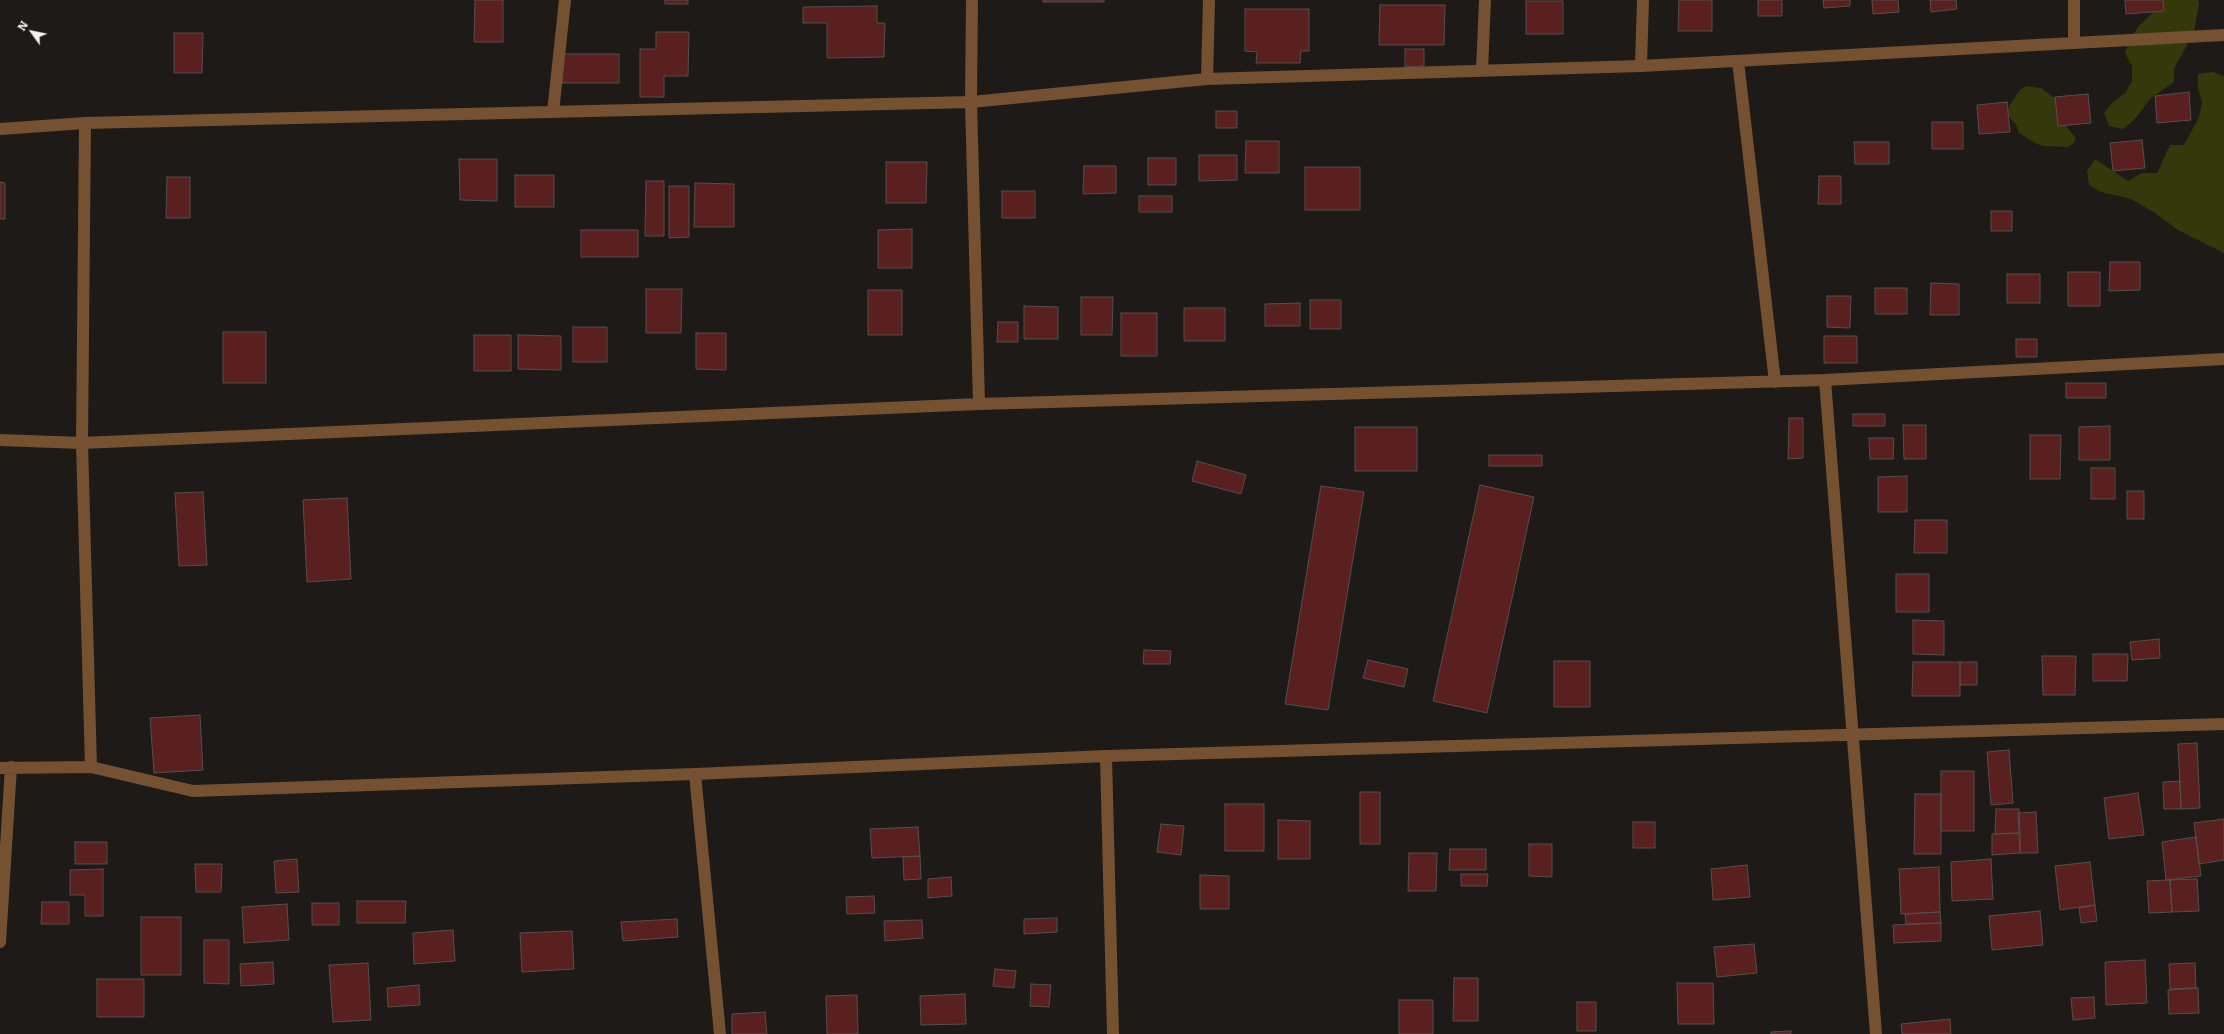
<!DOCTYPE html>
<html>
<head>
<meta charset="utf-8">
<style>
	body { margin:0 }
	#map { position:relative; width:2224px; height:1034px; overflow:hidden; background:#1e1a17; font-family:Literata,serif }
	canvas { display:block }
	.north { position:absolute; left:12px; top:12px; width:40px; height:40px; -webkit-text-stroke:3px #1e1a17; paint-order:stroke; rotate:303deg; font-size:11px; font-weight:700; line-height:16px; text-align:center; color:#f6f4f1 }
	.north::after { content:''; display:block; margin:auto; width:14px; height:18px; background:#f6f4f1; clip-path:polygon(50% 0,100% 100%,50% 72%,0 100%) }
</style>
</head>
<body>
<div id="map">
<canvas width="2224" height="1034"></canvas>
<div class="north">N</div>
</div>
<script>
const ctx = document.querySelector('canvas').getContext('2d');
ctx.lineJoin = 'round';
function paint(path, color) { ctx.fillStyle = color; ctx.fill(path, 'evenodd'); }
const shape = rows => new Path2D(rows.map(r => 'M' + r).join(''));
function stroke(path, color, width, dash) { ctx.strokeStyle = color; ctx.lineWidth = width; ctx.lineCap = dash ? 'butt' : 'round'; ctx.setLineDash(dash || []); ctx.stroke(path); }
paint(shape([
	[2163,0,2198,0,2199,4,2194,32,2174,69,2174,82,2151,98,2134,120,2123,129,2109,126,2104,113,2113,102,2125,93,2132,81,2132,66,2125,53,2130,39,2139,26,2161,5],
	[2213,72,2224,76,2224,253,2178,230,2155,213,2131,199,2101,192,2089,185,2087,171,2095,159,2128,181,2142,173,2157,173,2170,145,2184,145,2199,117,2202,102,2198,88,2198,74],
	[2026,86,2041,88,2059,101,2060,123,2066,126,2076,138,2074,143,2068,147,2044,146,2037,144,2019,133,2016,125,2007,114,2009,106,2020,90]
]), '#34380b');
const building = shape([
	[475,0,503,0,503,42,474,42,475,0],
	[665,0,688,0,688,4,665,4,665,0],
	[1043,0,1104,0,1104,2,1043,2,1043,0],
	[1679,0,1712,0,1712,31,1678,31,1679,0],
	[1758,0,1782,0,1782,16,1758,16,1758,0],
	[1823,0,1850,0,1850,6,1824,8,1823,0],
	[1872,0,1898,0,1899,12,1873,14,1872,0],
	[1930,0,1956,0,1957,9,1931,12,1930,0],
	[2125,0,2163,0,2164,11,2126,14,2125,0],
	[1526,1,1563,1,1563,34,1526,34,1526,1],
	[1380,5,1445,5,1444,45,1379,45,1380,5],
	[877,6,877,23,885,23,884,57,827,58,827,23,803,23,803,7,877,6],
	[1245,9,1309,9,1309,51,1301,51,1300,63,1256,63,1257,52,1245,51,1245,9],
	[656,32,689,32,688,76,664,76,664,97,640,97,640,49,656,49,656,32],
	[174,33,203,33,202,73,174,73,174,33],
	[1405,49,1424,49,1424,66,1405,67,1405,49],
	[563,54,619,54,619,83,562,83,563,54],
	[2189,92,2191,120,2157,123,2155,96,2189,92],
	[2088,94,2091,123,2058,126,2055,97,2088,94],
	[2007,102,2010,132,1979,134,1977,105,2007,102],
	[1216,111,1237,111,1237,128,1216,128,1216,111],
	[1932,122,1963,122,1963,149,1932,149,1932,122],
	[2142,140,2145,168,2113,171,2110,143,2142,140],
	[1246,141,1279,141,1279,173,1245,173,1246,141],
	[1854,142,1889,142,1889,164,1855,164,1854,142],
	[1199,155,1237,155,1237,180,1199,181,1199,155],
	[1148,158,1176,158,1176,185,1148,185,1148,158],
	[459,159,497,159,497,201,460,200,459,159],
	[886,162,927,162,926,203,886,203,886,162],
	[1084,166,1116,166,1116,193,1083,194,1084,166],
	[1305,167,1360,167,1360,210,1305,210,1305,167],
	[515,175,554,175,554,207,515,207,515,175],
	[1819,176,1841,176,1841,204,1818,204,1819,176],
	[167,177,190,177,190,218,166,218,167,177],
	[646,181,664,181,664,236,645,236,646,181],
	[0,182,5,183,5,219,0,219,0,182],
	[695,183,734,184,734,227,694,227,695,183],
	[669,186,689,186,689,237,669,238,669,186],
	[1002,191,1035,191,1035,218,1002,218,1002,191],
	[1139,196,1172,196,1172,212,1139,212,1139,196],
	[1991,211,2012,211,2012,231,1991,231,1991,211],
	[912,229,912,268,878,268,878,230,912,229],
	[581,230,638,230,638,257,581,257,581,230],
	[2110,262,2140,262,2140,290,2109,291,2110,262],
	[2068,272,2100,272,2100,306,2068,306,2068,272],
	[2007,274,2040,274,2040,303,2007,303,2007,274],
	[1931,283,1959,284,1959,315,1930,315,1931,283],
	[1875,288,1907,288,1907,314,1875,314,1875,288],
	[646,289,682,289,681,333,646,333,646,289],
	[868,290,902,290,902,335,868,335,868,290],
	[1827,296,1851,296,1850,328,1827,327,1827,296],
	[1081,297,1113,297,1112,335,1081,335,1081,297],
	[1310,300,1341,300,1341,329,1310,329,1310,300],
	[1300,303,1300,326,1265,326,1265,304,1300,303],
	[1024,306,1058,307,1058,339,1024,339,1024,306],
	[1184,308,1225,308,1225,341,1184,341,1184,308],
	[1121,313,1157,313,1157,356,1121,356,1121,313],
	[998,322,1018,322,1018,342,997,342,998,322],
	[573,327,607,327,607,362,573,362,573,327],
	[223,332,266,332,266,383,223,383,223,332],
	[696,333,726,333,726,370,696,369,696,333],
	[474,335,511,335,511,371,474,371,474,335],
	[518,335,561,336,561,370,518,369,518,335],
	[1824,336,1857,336,1857,363,1824,363,1824,336],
	[2016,339,2037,339,2037,357,2016,357,2016,339],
	[2066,383,2106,383,2106,398,2066,398,2066,383],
	[1853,414,1885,414,1885,426,1853,426,1853,414],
	[1789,418,1803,418,1803,458,1788,459,1789,418],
	[1903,425,1926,425,1926,459,1904,459,1903,425],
	[2110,426,2110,460,2079,460,2079,427,2110,426],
	[1355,427,1417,427,1417,471,1355,471,1355,427],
	[2030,435,2061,435,2060,479,2030,479,2030,435],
	[1869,438,1894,438,1893,459,1870,459,1869,438],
	[1489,455,1542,455,1542,466,1489,466,1489,455],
	[1197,461,1246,475,1241,494,1192,481,1197,461],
	[2091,468,2115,468,2115,499,2091,499,2091,468],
	[1907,476,1907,512,1878,512,1878,477,1907,476],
	[1480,485,1534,497,1487,713,1433,701,1480,485],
	[1321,486,1364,492,1328,710,1285,704,1321,486],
	[2127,491,2144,491,2144,519,2127,519,2127,491],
	[203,492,207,565,179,566,175,493,203,492],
	[347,498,351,579,307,582,303,500,347,498],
	[1915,520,1947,520,1947,553,1914,553,1915,520],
	[1896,574,1929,574,1929,612,1896,612,1896,574],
	[1913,620,1944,621,1944,655,1913,654,1913,620],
	[2159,639,2160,658,2132,660,2130,642,2159,639],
	[1144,650,1171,651,1170,664,1143,664,1144,650],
	[2093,654,2128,654,2127,681,2093,681,2093,654],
	[2042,656,2076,656,2075,695,2043,695,2042,656],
	[1368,660,1408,669,1404,687,1363,678,1368,660],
	[1554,661,1590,661,1590,707,1554,707,1554,661],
	[1913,662,1960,662,1960,696,1912,696,1913,662],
	[1960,662,1977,662,1977,685,1960,685,1960,662],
	[200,715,203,770,154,773,150,718,200,715],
	[2197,743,2200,808,2181,809,2178,744,2197,743],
	[2009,750,2013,803,1991,805,1987,752,2009,750],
	[1941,771,1974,771,1974,831,1941,831,1941,771],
	[2180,781,2181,809,2164,809,2163,782,2180,781],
	[1360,792,1380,792,1380,844,1360,844,1360,792],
	[2138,793,2144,835,2109,839,2104,798,2138,793],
	[1915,794,1941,794,1941,854,1914,854,1915,794],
	[1225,804,1264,804,1264,851,1225,851,1225,804],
	[1996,809,2019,809,2020,833,1995,834,1996,809],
	[2036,812,2038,853,2020,853,2018,813,2036,812],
	[2224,819,2224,860,2199,864,2194,823,2224,819],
	[1278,820,1310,821,1310,859,1278,859,1278,820],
	[1633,822,1655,822,1655,848,1633,848,1633,822],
	[1161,824,1184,826,1181,855,1157,852,1161,824],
	[918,827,920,856,872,858,870,829,918,827],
	[2020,833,2020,853,1992,855,1992,834,2020,833],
	[2196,837,2201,876,2166,880,2162,842,2196,837],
	[75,842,107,842,107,864,75,864,75,842],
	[1529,844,1552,844,1552,877,1529,876,1529,844],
	[1450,849,1486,849,1486,870,1449,870,1450,849],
	[1409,853,1437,853,1436,891,1408,891,1409,853],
	[920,856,921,879,904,880,903,857,920,856],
	[297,859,299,892,276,893,274,861,297,859],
	[1991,859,1993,899,1952,901,1951,862,1991,859],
	[2090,862,2095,905,2060,910,2055,866,2090,862],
	[195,864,222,864,221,892,196,892,195,864],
	[1747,865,1750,897,1713,900,1711,869,1747,865],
	[1939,867,1940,912,1901,914,1899,869,1939,867],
	[103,869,103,916,85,916,85,895,70,895,70,870,103,869],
	[1461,874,1488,874,1487,886,1461,886,1461,874],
	[1200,875,1229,876,1229,909,1200,909,1200,875],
	[951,877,952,896,928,898,928,879,951,877],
	[2197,879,2199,911,2172,912,2170,880,2197,879],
	[2170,880,2172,912,2149,913,2147,881,2170,880],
	[874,896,875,913,847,914,846,897,874,896],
	[357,901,406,901,405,923,357,923,357,901],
	[42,902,69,902,69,924,41,924,42,902],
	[312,903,339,903,339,925,312,925,312,903],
	[287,904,289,940,244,943,242,907,287,904],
	[2095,905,2097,921,2081,923,2079,908,2095,905],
	[2040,911,2043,945,1992,950,1989,916,2040,911],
	[1940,912,1941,923,1906,924,1905,914,1940,912],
	[141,917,181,917,181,975,141,975,141,917],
	[1057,918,1057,932,1024,934,1024,919,1057,918],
	[677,919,678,937,623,941,621,922,677,919],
	[922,920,923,938,885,941,884,921,922,920],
	[1941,923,1941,941,1894,943,1893,925,1941,923],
	[453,930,455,961,414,964,413,933,453,930],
	[572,931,574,969,522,972,520,933,572,931],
	[204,940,229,940,229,984,204,983,204,940],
	[1754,944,1757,973,1717,977,1714,947,1754,944],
	[2145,960,2147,1003,2106,1005,2105,962,2145,960],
	[273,962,274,984,241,986,240,964,273,962],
	[368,963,371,1020,333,1022,329,965,368,963],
	[2195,963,2196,988,2170,989,2169,964,2195,963],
	[995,969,1016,971,1014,988,993,986,995,969],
	[1454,978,1478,978,1478,1021,1453,1021,1454,978],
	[97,979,144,979,144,1017,97,1017,97,979],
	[1677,983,1713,983,1714,1024,1678,1024,1677,983],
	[1031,984,1051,985,1049,1007,1030,1006,1031,984],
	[419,985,420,1005,388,1007,387,988,419,985],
	[2198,988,2199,1013,2169,1014,2168,990,2198,988],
	[965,994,966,1024,921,1025,920,996,965,994],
	[857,995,858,1034,827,1034,826,996,857,995],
	[2094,997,2095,1018,2073,1020,2071,998,2094,997],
	[1399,1000,1433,1000,1433,1034,1399,1034,1399,1000],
	[1577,1002,1596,1002,1596,1031,1577,1031,1577,1002],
	[765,1012,767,1034,732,1034,732,1014,765,1012],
	[1950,1019,1951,1034,1902,1034,1901,1024,1950,1019],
	[1791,1031,1791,1034,1771,1034,1771,1032,1791,1031]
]);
paint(building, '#5a201f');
stroke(building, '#554f4e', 1);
stroke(shape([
	[972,0,971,102,979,404],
	[2074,43,2074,0],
	[1738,61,1775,382],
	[1641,66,1643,0],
	[1482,70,1485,0],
	[1207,79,1209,0],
	[553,112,565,0],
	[85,123,82,443,91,767],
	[0,129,85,123,971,102,1207,79,1641,66,2224,35],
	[1825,380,1876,1034],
	[0,440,82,443,979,404,1825,380,2224,359],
	[1106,756,1113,1034],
	[0,768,91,767,193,791,695,774,1106,756,2224,724],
	[695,774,720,1034],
	[0,942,11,767]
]), '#755132', 12);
</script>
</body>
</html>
